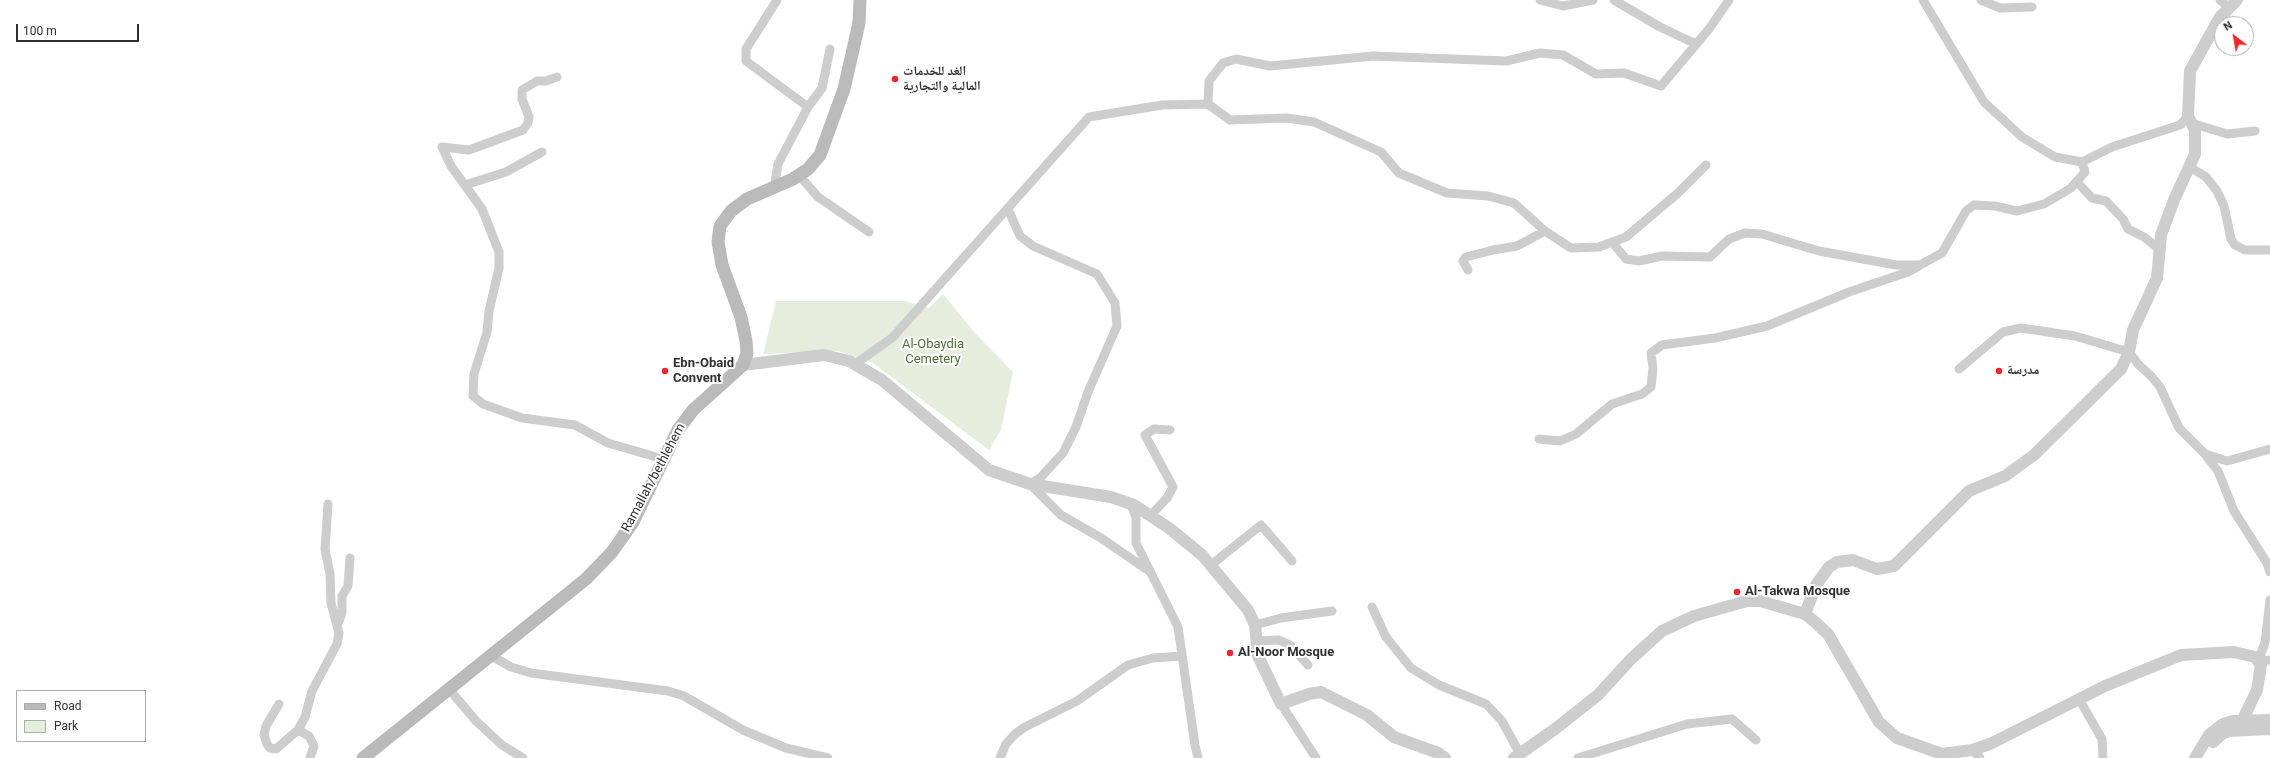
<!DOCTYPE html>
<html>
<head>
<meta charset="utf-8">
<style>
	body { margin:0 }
	#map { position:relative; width:2270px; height:758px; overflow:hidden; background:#fff; font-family:Roboto,sans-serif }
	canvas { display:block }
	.legend { position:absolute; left:16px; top:690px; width:130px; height:52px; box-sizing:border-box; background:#fff; border:1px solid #acacac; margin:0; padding:5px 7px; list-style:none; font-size:12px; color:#303030 }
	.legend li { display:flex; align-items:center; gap:8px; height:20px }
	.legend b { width:20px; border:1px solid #acacac }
	.north { position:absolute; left:2214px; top:16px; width:40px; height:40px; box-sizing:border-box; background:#fff; border:1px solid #acacac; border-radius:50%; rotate:329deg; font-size:11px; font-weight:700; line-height:16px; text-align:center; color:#303030 }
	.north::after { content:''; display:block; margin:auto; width:14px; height:18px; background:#f2272c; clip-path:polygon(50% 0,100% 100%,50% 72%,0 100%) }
	.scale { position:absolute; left:16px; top:24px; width:123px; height:18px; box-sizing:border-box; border:2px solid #303030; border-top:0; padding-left:5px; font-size:12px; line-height:14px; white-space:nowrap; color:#303030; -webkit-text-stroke:3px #fff; paint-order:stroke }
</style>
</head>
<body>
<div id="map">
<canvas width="2270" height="758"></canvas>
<ul class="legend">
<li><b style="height:5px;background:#bababa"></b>Road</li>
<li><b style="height:11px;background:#e5eedd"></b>Park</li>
</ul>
<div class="north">N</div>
<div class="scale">100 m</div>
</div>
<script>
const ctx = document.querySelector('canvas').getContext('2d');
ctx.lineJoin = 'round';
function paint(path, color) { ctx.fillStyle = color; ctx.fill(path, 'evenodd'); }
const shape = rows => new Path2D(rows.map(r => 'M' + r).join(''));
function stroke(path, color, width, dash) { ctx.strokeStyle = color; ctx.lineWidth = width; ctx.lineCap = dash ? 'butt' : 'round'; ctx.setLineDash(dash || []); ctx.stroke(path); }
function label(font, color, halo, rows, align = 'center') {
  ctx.font = font + ' Roboto,"Noto Naskh Arabic",sans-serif'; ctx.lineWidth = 4; ctx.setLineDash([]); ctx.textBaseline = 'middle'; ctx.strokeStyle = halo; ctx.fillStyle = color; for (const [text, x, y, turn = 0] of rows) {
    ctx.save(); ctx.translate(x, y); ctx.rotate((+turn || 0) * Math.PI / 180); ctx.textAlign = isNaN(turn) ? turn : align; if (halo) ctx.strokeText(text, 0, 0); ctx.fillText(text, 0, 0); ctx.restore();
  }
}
paint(shape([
	[943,294,975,333,1013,372,1001,430,989,450,873,363,838,351,763,354,776,301,905,301,929,308]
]), '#e5eedd');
stroke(shape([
	[777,0,746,49,746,61,808,107,822,88,830,49],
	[1540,0,1563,6,1593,0],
	[1614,0,1660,27,1696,44],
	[1923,0,1984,102,2022,137,2055,157,2082,162,2112,147,2180,125,2188,116],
	[1981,0,2000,8,2032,7],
	[2220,0,2229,8],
	[557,77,546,81,537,81,522,90,522,99,529,117,528,123,523,130,469,150,442,147,451,166,482,209,499,252,499,268,489,311,487,332,474,374,473,396,483,404,522,418,575,425,608,443,663,459],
	[1208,104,1209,81,1223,63,1236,59,1270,66,1373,56,1506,61,1540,53,1563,55,1596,74,1624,73,1661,86,1709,29,1729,0],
	[2191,123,2227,134,2255,131],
	[2190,167,2206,177,2217,191,2224,206,2231,239,2235,245,2245,250,2270,250],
	[799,175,818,197,869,232],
	[2077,182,2092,198,2106,201,2123,219,2128,229,2144,237,2159,249],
	[465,185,506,172,542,152],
	[774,188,778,164,808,107],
	[1008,209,1020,236,1033,246,1097,274,1115,303,1117,326,1088,392,1076,427,1063,453,1041,477,1030,484,1061,515,1101,538,1149,571],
	[1612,242,1626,259,1639,261,1662,256,1710,257,1729,239,1745,233,1762,234,1819,251,1896,265,1920,265,1942,253,1966,211,1974,205,1995,206,2017,211,2044,204,2071,188,2085,172,2082,162],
	[1468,270,1463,261,1466,257,1493,250,1517,246,1545,231],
	[855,364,892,338,1089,117,1162,105,1208,104,1230,120,1287,118,1314,122,1381,152,1399,173,1447,193,1488,196,1514,203,1545,231,1571,248,1599,247,1626,237,1678,193,1706,165],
	[1959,369,2003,332,2021,328,2075,336,2129,352,2138,364,2152,377,2160,387,2179,428,2205,454,2227,461,2270,449],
	[1539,439,1560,441,1576,434,1612,404,1642,394,1651,387,1653,368,1651,353,1662,345,1715,338,1767,326,1849,292,1908,272,1919,266],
	[2207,457,2218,471,2234,511,2267,563,2270,572],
	[1130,503,1136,517,1136,543,1178,627,1195,745,1198,758],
	[1150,516,1167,498,1173,487,1145,435,1154,429,1170,430],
	[1211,565,1261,525,1292,561],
	[2270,600,2265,643,2258,661,2270,660],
	[1372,607,1386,637,1411,668,1439,685,1486,704,1502,721,1520,754],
	[338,624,342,613,342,596,348,586,350,558],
	[1255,625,1281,618,1332,611],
	[1256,641,1279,640,1290,645,1308,665],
	[490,655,511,667,531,673,668,691,684,696,743,730,786,748,828,758],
	[449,689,476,721,502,745,523,758],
	[2079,699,2102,739,2103,758],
	[279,704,266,726,264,735,267,744,270,748,276,749,298,730],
	[1281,704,1316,758],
	[1972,750,1980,758],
	[310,758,314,746,309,736,298,730,305,717,312,691,337,644,339,633,331,603,330,574,325,549,328,504],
	[1000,758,1006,744,1015,734,1025,727,1077,701,1128,665,1153,658,1182,656],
	[1578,758,1687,724,1732,719,1756,740]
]), '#cdcdcd', 9);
stroke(shape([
	[743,365,824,355,849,361,882,380,989,470,1030,484,1111,497,1134,505,1169,528,1202,555,1248,610,1255,625,1258,656,1281,704,1309,694,1321,692,1367,715,1394,737,1438,753,1445,758],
	[1805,614,1816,585,1829,567,1837,562,1853,560,1877,569,1894,566,1969,491,2005,476,2034,455,2121,369,2129,352,2133,330,2157,278,2161,235,2174,200,2195,154,2195,130,2188,116,2190,71,2220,17,2237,0],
	[2213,742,2222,734,2229,731,2270,729],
	[1514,758,1555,729,1598,695,1631,659,1662,631,1694,616,1747,601,1760,601,1805,614,1815,622,1828,634,1879,722,1897,738,1942,754,1972,750,1990,744,2105,686,2181,655,2234,652,2255,657,2261,665,2257,690,2242,721,2241,730],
	[2195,758,2209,735,2223,724,2233,721,2270,720]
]), '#cdcdcd', 12);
stroke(shape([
	[363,758,586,579,612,552,633,522,678,430,693,410,743,365,747,353,746,341,741,317,722,265,718,242,720,226,731,211,747,199,793,179,808,169,820,155,844,89,859,23,860,0]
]), '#bababa', 13);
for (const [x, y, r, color] of [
	[895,79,4,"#f2272c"],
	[665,371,4,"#f2272c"],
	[1999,371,4,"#f2272c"],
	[1737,592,4,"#f2272c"],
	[1230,653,4,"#f2272c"]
]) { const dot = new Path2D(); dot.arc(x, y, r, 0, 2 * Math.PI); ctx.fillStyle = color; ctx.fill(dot); stroke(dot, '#fff', 1.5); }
label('bold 13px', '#303030', '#fff', [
	["الغد للخدمات",903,72],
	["المالية والتجارية",903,87],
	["Ebn-Obaid",673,364],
	["Convent",673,379],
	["مدرسة",2007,371],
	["Al-Takwa Mosque",1745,592],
	["Al-Noor Mosque",1238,653]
], 'left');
label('13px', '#506f39', '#fff', [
	["Al-Obaydia",933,345],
	["Cemetery",933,360]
]);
label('13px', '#303030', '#fff', [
	["Ramallah/bethlehem",654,478,-62]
]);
</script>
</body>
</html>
